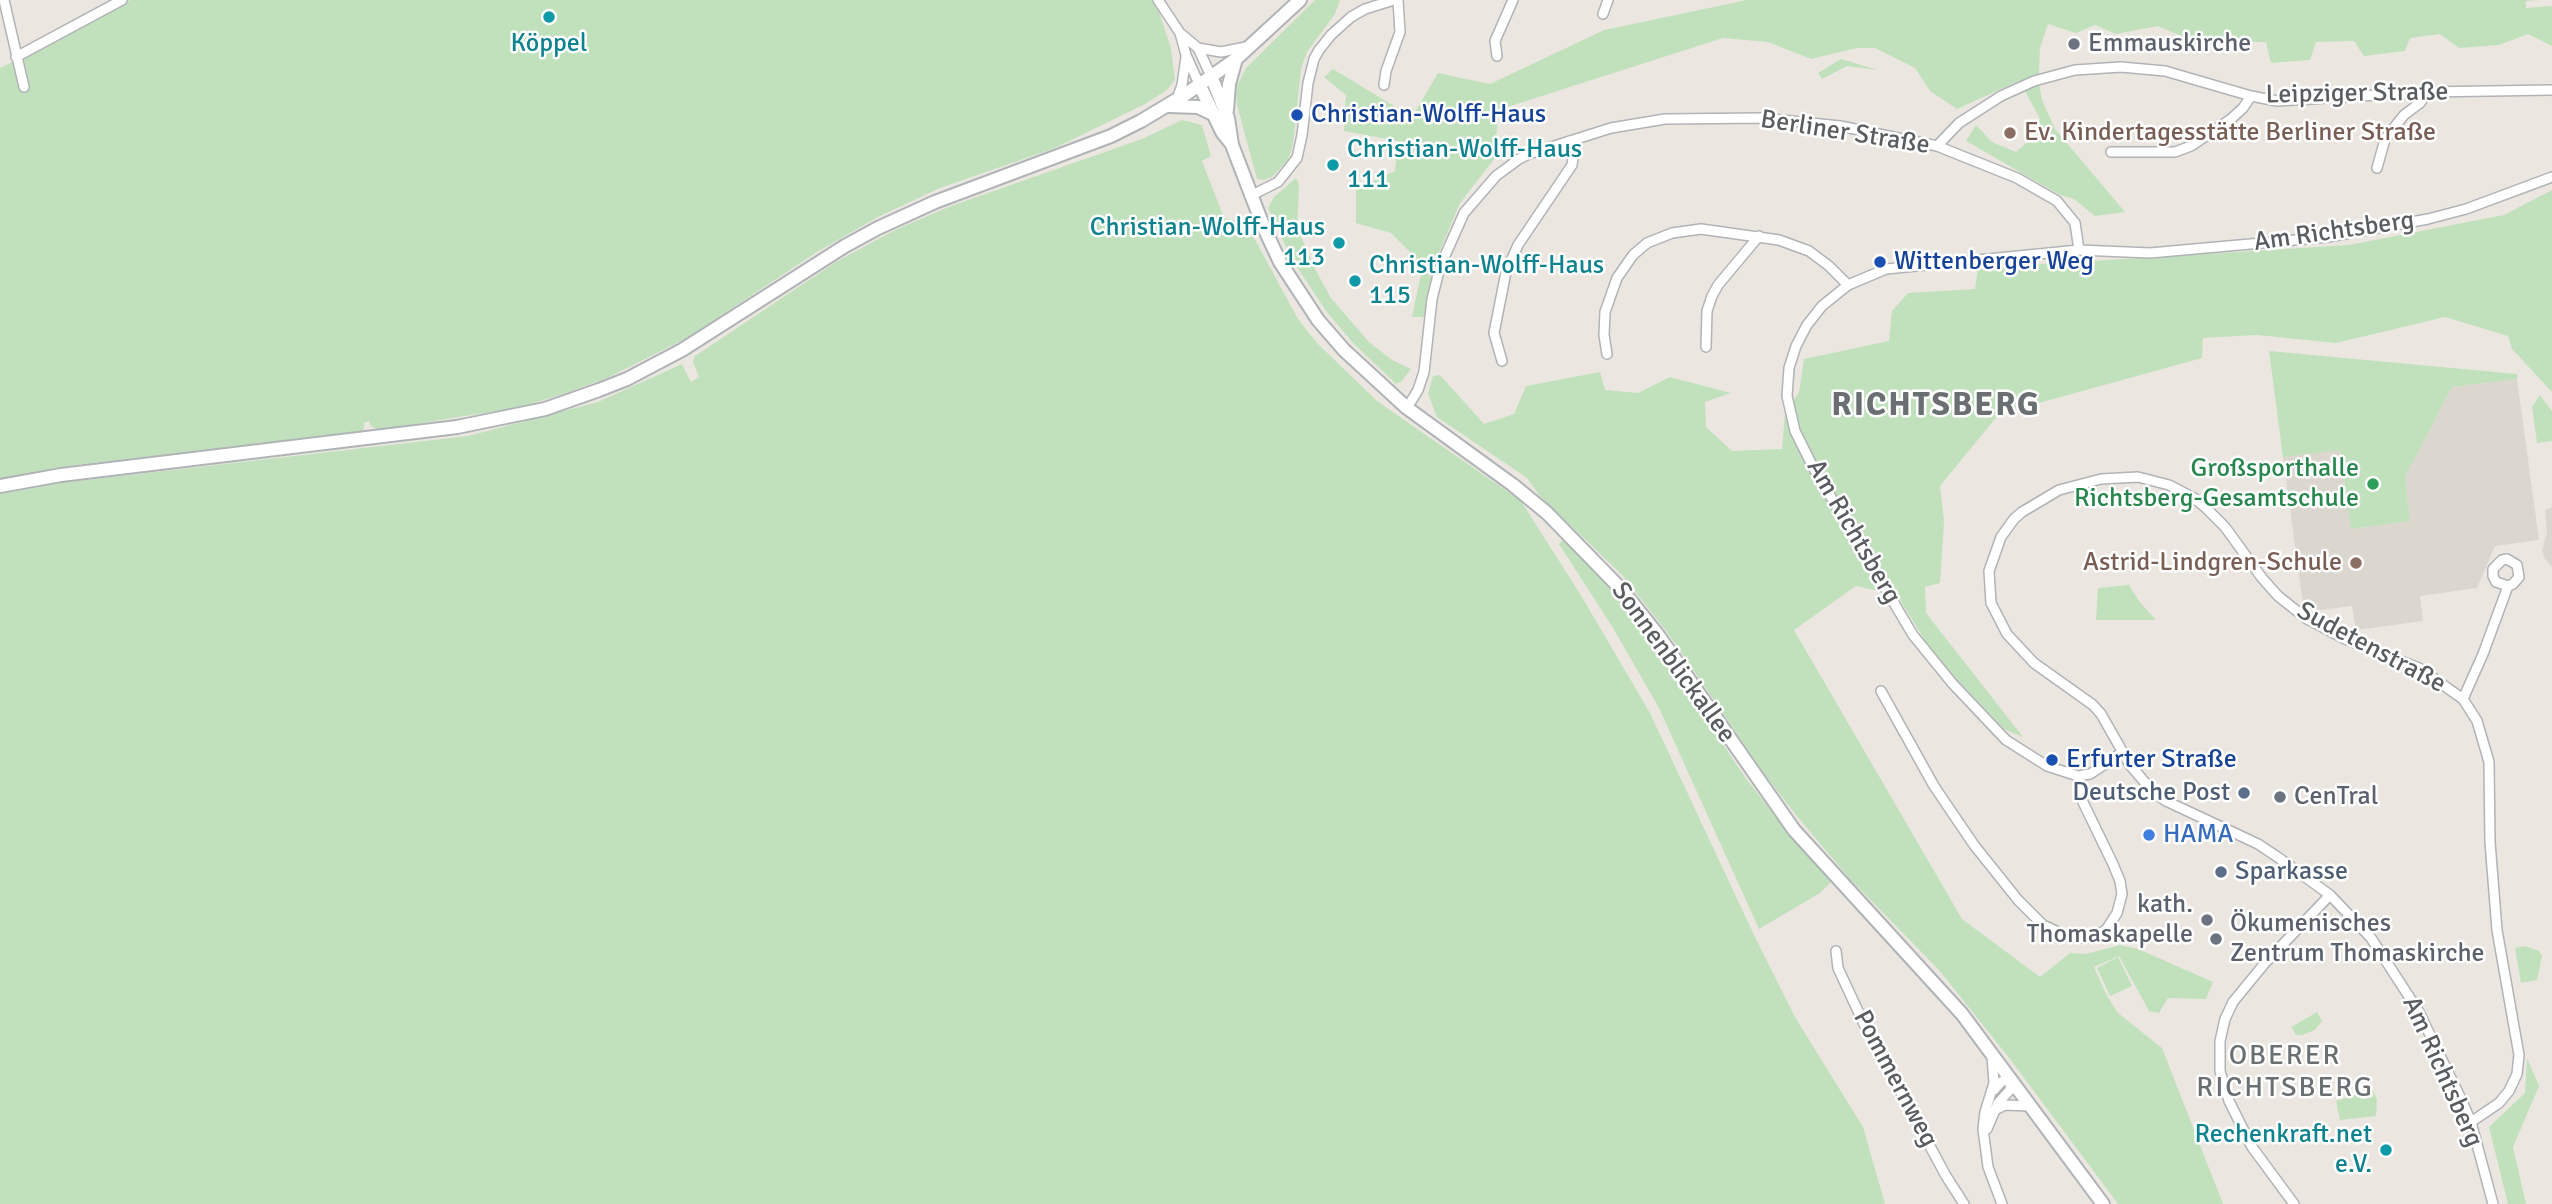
<!DOCTYPE html>
<html>
<head>
<meta charset="utf-8">
<style>
	body { margin:0 }
	canvas { display:block; background:#ebe7e0 }
</style>
</head>
<body>
<canvas width="2552" height="1204"></canvas>
<script>
const ctx = document.querySelector('canvas').getContext('2d');
ctx.lineJoin = 'round';
function paint(path, color) { ctx.fillStyle = color; ctx.fill(path, 'evenodd'); }
const shape = rows => new Path2D(rows.map(r => 'M' + r).join(''));
function stroke(path, color, width, dash) { ctx.strokeStyle = color; ctx.lineWidth = width; ctx.lineCap = dash ? 'butt' : 'round'; ctx.setLineDash(dash || []); ctx.stroke(path); }
function label(font, color, halo, rows, align = 'center') {
  ctx.font = font + ' Signika,sans-serif'; ctx.lineWidth = 5; ctx.setLineDash([]); ctx.textBaseline = 'middle'; ctx.strokeStyle = halo; ctx.fillStyle = color; for (const [text, x, y, turn = 0] of rows) {
    ctx.save(); ctx.translate(x, y); ctx.rotate((+turn || 0) * Math.PI / 180); ctx.textAlign = isNaN(turn) ? turn : align; if (halo) ctx.strokeText(text, 0, 0); ctx.fillText(text, 0, 0); ctx.restore();
  }
}
paint(shape([
	[2517,379,2539,540,2495,546,2477,588,2420,596,2423,621,2356,630,2352,606,2304,612,2283,457,2340,449,2351,529,2410,521,2405,477,2452,387],
	[2552,507,2552,567,2545,559,2542,550,2547,532,2545,510]
]), '#dbd6ce');
paint(shape([
	[130,0,1151,0,1159,12,1171,48,1175,80,1167,90,1145,104,1055,148,940,188,878,217,817,252,687,338,607,378,563,394,521,407,378,430,371,426,369,421,364,423,364,429,359,433,74,465,0,478,0,68,46,46],
	[1315,0,1340,0,1335,14,1307,52,1301,69,1293,145,1288,160,1272,177,1263,180,1257,179,1237,105,1236,88,1246,68],
	[1747,0,2539,0,2526,1,2526,8,2552,6,2552,46,2528,34,2499,45,2459,48,2440,34,2410,38,2405,51,2364,56,2354,41,2316,42,2310,60,2271,63,2266,42,2231,42,2186,38,2158,26,2116,34,2095,25,2076,33,2048,24,2040,48,2039,74,2019,81,1957,109,1930,91,1915,68,1875,48,1857,48,1811,59,1768,42,1723,38,1498,110,1495,158,1460,203,1432,269,1425,317,1412,317,1423,265,1391,233,1356,223,1356,189,1395,171,1398,141,1344,131,1346,95,1324,77,1333,69,1412,117,1438,73,1490,84,1604,30],
	[1841,59,1878,70,1847,66,1822,79,1818,73],
	[2039,82,2042,100,2055,129,2125,212,2095,216,2074,199,2060,195,1966,141,1976,125,1992,142,2016,152,2029,141,2040,119,2024,89],
	[1182,120,1202,125,1211,156,1202,161,1224,218,1246,223,1298,319,1317,343,1377,401,1521,501,1582,597,1650,713,1754,935,1795,1017,1863,1127,1885,1204,0,1204,0,494,60,483,468,436,598,402,682,364,691,382,699,377,693,362,695,356,836,262,895,230,951,206,1142,139],
	[1296,178,1299,184,1297,228,1315,269,1331,298,1369,342,1392,360,1411,369,1402,381,1396,384,1352,342,1326,311,1291,258,1268,208,1274,197],
	[2552,190,2552,392,2512,349,2508,336,2445,317,2336,343,2257,335,2203,338,2202,358,1999,414,1940,486,1944,521,1940,583,1925,587,1926,613,2023,737,2004,729,1934,655,1897,595,1856,586,1794,630,1962,919,2040,977,2070,953,2086,954,2120,945,2138,949,2213,982,2206,999,2168,998,2159,1013,2149,1011,2119,956,2094,967,2107,996,2118,1013,2162,1048,2223,1204,2118,1204,2010,1059,1939,970,1850,879,1796,815,1766,776,1667,632,1622,575,1539,495,1527,478,1437,417,1428,394,1433,376,1440,375,1484,424,1514,414,1526,386,1600,372,1605,390,1638,393,1670,377,1731,393,1705,402,1706,427,1732,451,1782,449,1785,413,1799,392,1804,359,1889,341,1892,311,1908,293,1975,289,1978,268,2349,245,2504,215],
	[2269,351,2517,374,2517,379,2452,387,2405,477,2410,521,2351,529,2340,450,2283,457],
	[2540,395,2552,411,2552,441,2537,443,2532,407],
	[1563,540,1581,556,1626,607,1665,659,1747,780,1798,845,1832,881,1820,893,1759,929,1659,708,1613,628,1559,544],
	[2129,585,2139,601,2156,620,2096,620,2098,588],
	[2525,946,2539,951,2542,956,2537,980,2521,983,2515,948],
	[2118,957,2132,986,2110,996,2097,968],
	[2317,1012,2322,1021,2315,1030,2302,1035,2296,1035,2291,1027],
	[2527,1058,2539,1086,2513,1147,2526,1204,2508,1204,2489,1127,2525,1093],
	[2372,1089,2377,1099,2376,1116,2340,1120,2336,1101]
]), '#c1e1bd');
const minor = shape([
	[4,0,24,87],
	[1158,0,1180,33,1198,48,1211,76],
	[1603,14,1608,0],
	[1180,33,1186,55,1199,84],
	[1198,48,1221,52,1246,47],
	[1497,56,1495,41,1513,0],
	[16,57,122,0],
	[1384,85,1386,71,1400,32,1398,0],
	[1177,99,1182,85,1186,57],
	[1937,146,1959,123,2001,96,2034,81,2075,70,2121,67,2165,71,2251,96,2277,101,2427,92,2552,90],
	[2111,152,2175,152,2191,146,2231,119,2243,108,2251,96],
	[2377,168,2385,139,2404,115,2420,103,2427,92],
	[1250,196,1278,182,1297,158,1302,135,1308,83,1314,59,1319,50,1331,35,1351,17,1365,9,1394,0],
	[1706,347,1707,311,1712,296,1718,285,1759,236],
	[1607,354,1604,335,1605,312,1617,278,1633,255,1647,243,1672,233,1701,229,1779,240,1809,251,1829,266,1848,285],
	[1502,361,1494,333,1506,272,1518,245,1572,165,1573,158,1569,141],
	[1407,408,1418,390,1424,372,1432,299,1440,267,1464,213,1496,176,1519,159,1529,154,1611,128,1665,119,1762,118,1840,126,1937,146,2017,178,2057,201,2075,223,2079,250],
	[1881,691,1934,786,1974,845,2018,900,2043,925,2069,937,2079,938,2097,935,2106,930,2117,913,2122,894,2120,881,2113,864,2080,796,2078,776],
	[2463,699,2483,654,2508,586,2513,584,2519,577,2517,565,2507,559,2502,560,2493,569,2493,576,2496,582,2508,586],
	[2123,752,2090,774,2078,776,2047,766,2006,740,1952,683,1913,635,1813,467,1795,431,1787,396,1789,368,1796,346,1807,325,1822,306,1848,285,1886,269,2079,250,2150,253,2328,237,2428,219,2466,209,2552,177],
	[1836,951,1838,968,1864,1024,1946,1176,1964,1204],
	[1992,1057,1994,1083,1985,1112,1983,1129,1988,1167,2002,1204],
	[1995,1110,2005,1105,2030,1106],
	[2471,1122,2499,1103,2509,1091,2517,1074,2519,1055,2497,930,2490,842,2489,762,2477,721,2463,699,2419,668,2345,639,2307,619,2278,596,2262,578,2225,527,2206,508,2194,498,2169,485,2138,477,2101,479,2059,490,2022,512,2014,519,2001,537,1989,571,1991,603,2007,634,2034,663,2093,705,2101,714,2130,765,2154,793,2166,801,2258,844,2279,858,2330,895,2371,938,2419,1012,2462,1101,2471,1122,2493,1204],
	[1987,1129,1998,1103,2010,1090,2011,1078,2001,1082,1994,1090],
	[2294,1204,2252,1147,2229,1101,2220,1071,2220,1041,2225,1019,2233,1002,2265,963,2330,895]
]);
const secondary = shape([
	[1211,76,1228,118,1232,145,1264,228,1280,262,1318,320,1344,350,1407,408,1513,485,1547,513,1622,590,1658,635,1794,830,1962,1014,2103,1204],
	[1199,84,1222,132,1230,142],
	[1169,106,1198,107,1213,114],
	[1227,110,1229,84,1236,59],
	[0,486,61,475,457,427,545,409,599,390,627,379,682,350,845,246,878,228,935,202,1111,136,1141,121,1186,94,1236,59,1300,0]
]);
stroke(minor, '#b1b3b7', 12);
stroke(secondary, '#b0b4b7', 16);
stroke(minor, '#fff', 9);
stroke(secondary, '#fff', 12);
for (const [x, y, r, color] of [
	[549,17,7,"#0f9aa8"],
	[2074,44,7,"#6b7280"],
	[1297,115,7,"#1a4fb4"],
	[2010,133,7,"#8d6e63"],
	[1333,165,7,"#0f9aa8"],
	[1339,243,7,"#0f9aa8"],
	[1880,262,7,"#1a4fb4"],
	[1355,281,7,"#0f9aa8"],
	[2373,484,7,"#2e9e5b"],
	[2356,563,7,"#8d6e63"],
	[2052,760,7,"#1a4fb4"],
	[2244,793,7,"#5c6f8a"],
	[2280,797,7,"#6b7280"],
	[2149,835,7,"#3f7fe0"],
	[2221,872,7,"#5c6f8a"],
	[2207,920,7,"#6b7280"],
	[2216,939,7,"#6b7280"],
	[2386,1150,7,"#0f9aa8"]
]) { const dot = new Path2D(); dot.arc(x, y, r, 0, 2 * Math.PI); ctx.fillStyle = color; ctx.fill(dot); stroke(dot, '#fff', 2.5); }
label('26px', '#0d838f', '#fff', [
	["Köppel",549,44,"center"],
	["Christian-Wolff-Haus",1347,150],
	["111",1347,180],
	["Christian-Wolff-Haus",1325,228,"right"],
	["113",1325,258,"right"],
	["Christian-Wolff-Haus",1369,266],
	["115",1369,296],
	["Rechenkraft.net",2372,1135,"right"],
	["e.V.",2372,1165,"right"]
], 'left');
label('26px', '#5b616d', '#fff', [
	["Emmauskirche",2088,44],
	["CenTral",2294,797],
	["kath.",2193,905,"right"],
	["Thomaskapelle",2193,935,"right"],
	["Ökumenisches",2230,924],
	["Zentrum Thomaskirche",2230,954]
], 'left');
label('26px', '#595d60', '#fff', [
	["Leipziger Straße",2357,94,-1],
	["Berliner Straße",1845,133,9],
	["Am Richtsberg",2334,232,-8],
	["Am Richtsberg",1853,532,60],
	["Sudetenstraße",2371,648,28],
	["Sonnenblickallee",1673,663,54],
	["Am Richtsberg",2442,1072,66],
	["Pommernweg",1895,1079,62]
]);
label('26px', '#164399', '#fff', [
	["Christian-Wolff-Haus",1311,115],
	["Wittenberger Weg",1894,262],
	["Erfurter Straße",2066,760]
], 'left');
label('26px', '#785e54', '#fff', [
	["Ev. Kindertagesstätte Berliner Straße",2024,133],
	["Astrid-Lindgren-Schule",2342,563,"right"]
], 'left');
label('26px', '#27864d', '#fff', [
	["Großsporthalle",2359,469],
	["Richtsberg-Gesamtschule",2359,499]
], 'right');
label('26px', '#4e5e75', '#fff', [
	["Deutsche Post",2230,793],
	["Sparkasse",2235,872,"left"]
], 'right');
label('26px', '#366cbe', '#fff', [
	["HAMA",2163,835]
], 'left');
ctx.letterSpacing = '2px';
label('28px', '#6a6f72', '#fff', [
	["OBERER",2285,1057],
	["RICHTSBERG",2285,1089]
]);
ctx.letterSpacing = '0px';
ctx.letterSpacing = '2px';
label('bold 33px', '#6a6f72', '#fff', [
	["RICHTSBERG",1936,406]
]);
ctx.letterSpacing = '0px';
</script>
</body>
</html>
